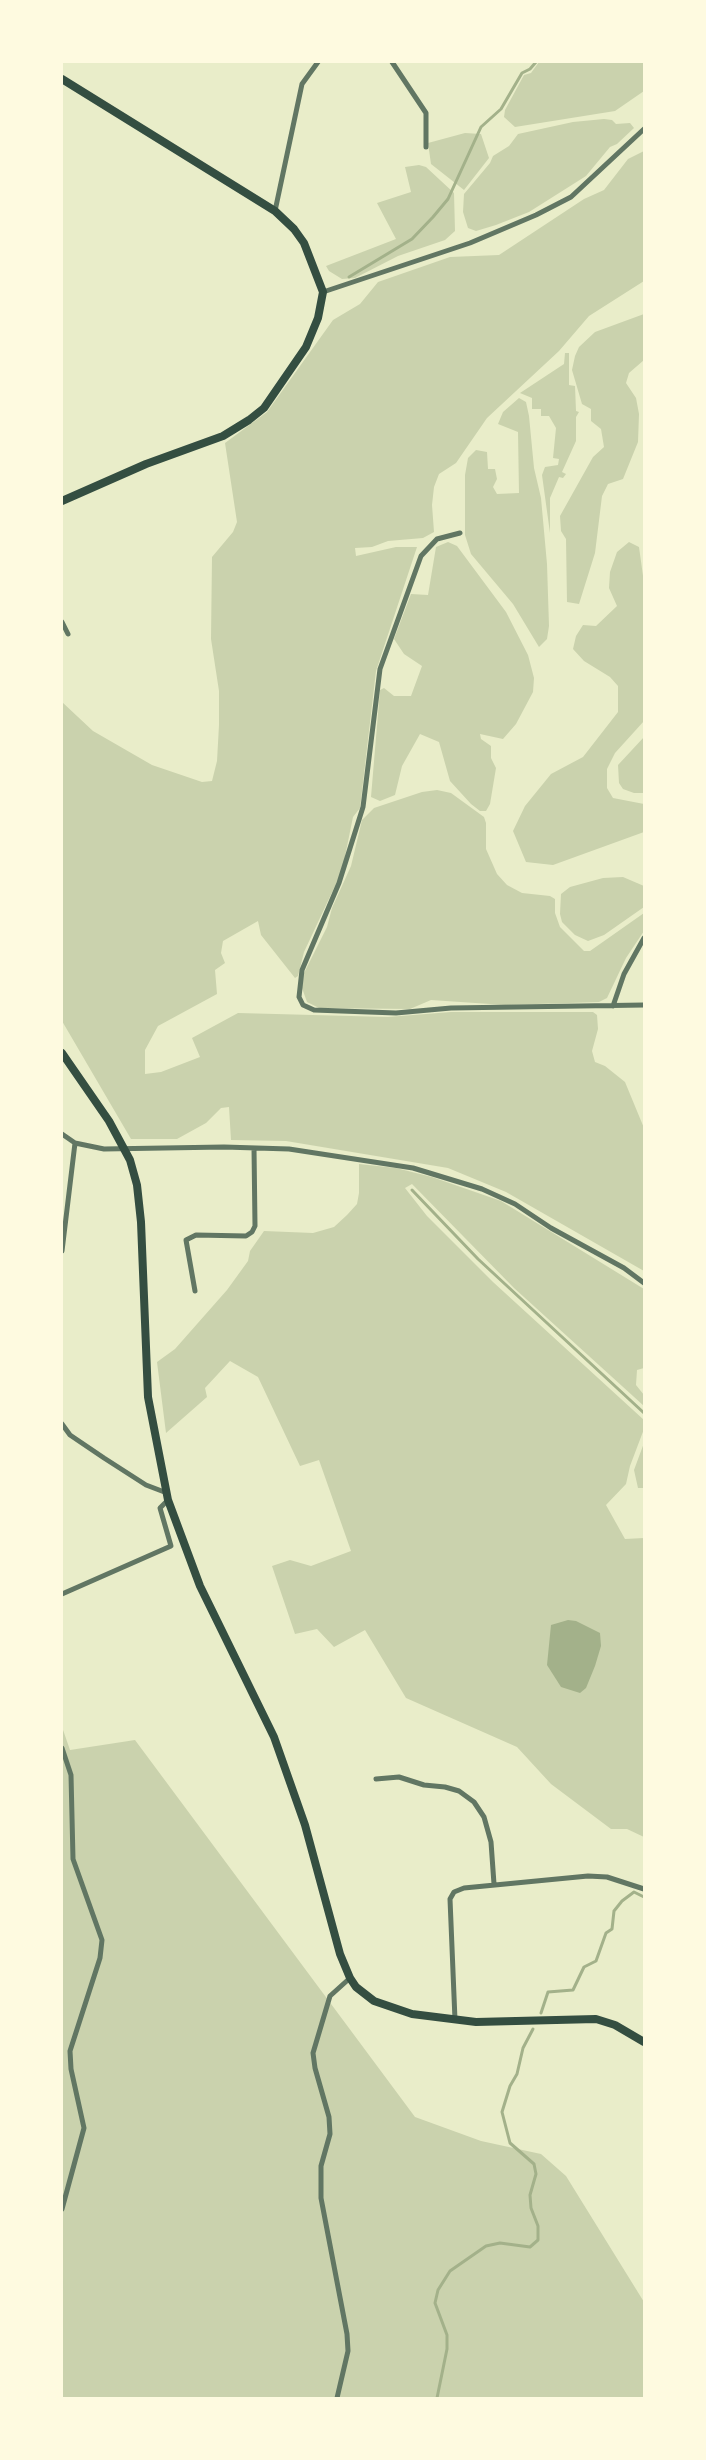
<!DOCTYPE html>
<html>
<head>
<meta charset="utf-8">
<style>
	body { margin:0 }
	#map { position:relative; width:706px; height:2460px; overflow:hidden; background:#e9edc9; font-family:Poppins,sans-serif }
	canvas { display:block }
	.frame { position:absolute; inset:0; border:63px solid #fefae0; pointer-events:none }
</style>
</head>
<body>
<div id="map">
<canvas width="706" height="2460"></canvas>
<div class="frame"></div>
</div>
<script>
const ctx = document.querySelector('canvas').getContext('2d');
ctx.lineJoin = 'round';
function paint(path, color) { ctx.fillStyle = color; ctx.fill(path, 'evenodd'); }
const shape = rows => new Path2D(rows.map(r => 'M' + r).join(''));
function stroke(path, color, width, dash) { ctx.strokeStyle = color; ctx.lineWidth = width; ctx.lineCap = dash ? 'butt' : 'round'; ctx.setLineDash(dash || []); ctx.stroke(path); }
paint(shape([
	[539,62,644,62,644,91,615,111,515,127,504,117,505,110,524,75,531,73],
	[604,119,612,120,616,124,630,123,634,128,617,144,610,147,586,176,529,212,496,225,476,231,468,228,463,212,464,194,490,163,493,156,509,146,518,134,573,122],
	[465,133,481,134,489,158,464,190,431,164,428,143],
	[644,151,644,281,589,316,559,351,487,418,456,463,439,474,434,487,432,505,434,532,423,538,388,541,372,547,355,548,356,556,396,547,417,547,376,671,360,808,353,817,342,871,304,952,298,976,295,978,261,935,258,921,223,941,221,953,225,963,215,970,217,994,158,1026,145,1050,145,1074,161,1072,200,1057,192,1038,238,1013,388,1017,451,1012,593,1012,597,1015,598,1029,592,1051,595,1062,605,1066,625,1082,644,1128,644,1271,506,1192,448,1168,286,1141,231,1140,229,1107,221,1108,206,1123,177,1139,131,1139,62,1021,62,702,93,731,152,765,202,782,212,781,217,761,219,725,219,691,211,639,212,557,233,532,237,522,225,443,267,412,333,320,360,304,378,282,450,257,499,255,584,199,604,190,628,159],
	[419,165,426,167,454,193,455,231,445,240,398,256,355,278,342,279,329,271,326,266,396,239,377,203,411,192,405,167],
	[644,314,644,360,629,373,626,383,636,398,639,414,638,442,623,479,608,484,602,496,595,553,579,604,567,602,566,539,561,531,560,516,593,457,604,447,601,429,591,421,591,409,582,404,572,370,575,356,579,347,595,332],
	[565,353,569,353,569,385,575,386,576,411,579,412,576,417,576,441,562,472,566,474,563,478,559,477,550,498,550,533,542,475,545,467,558,465,559,459,553,458,556,428,549,416,541,416,541,409,532,409,532,398,520,393,564,364],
	[519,398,526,402,529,416,534,468,541,498,547,564,549,626,547,639,539,647,513,604,471,554,465,535,465,475,468,458,476,450,487,452,488,469,495,469,497,479,493,487,497,494,519,493,518,432,498,424,503,412],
	[448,542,457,546,506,612,528,655,534,678,533,692,516,724,503,739,480,734,481,739,491,746,491,758,496,768,490,804,486,811,480,811,471,804,450,781,439,742,420,734,402,766,395,795,380,801,371,797,380,690,384,688,394,696,411,696,422,666,404,654,394,639,411,594,428,595,436,547],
	[629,542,639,547,644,583,644,721,615,753,607,769,607,788,613,798,644,804,644,832,553,865,526,862,513,831,525,806,551,774,583,757,618,712,618,686,610,677,584,661,573,649,576,636,583,625,596,626,617,606,609,588,610,572,617,552],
	[644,737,644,793,634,793,623,789,619,783,618,765],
	[437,790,451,793,484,817,486,823,486,849,497,874,507,885,522,893,550,896,555,899,555,913,560,927,584,951,590,951,644,913,644,931,626,958,607,998,599,1002,505,1005,431,1000,410,1009,319,1008,307,1002,302,988,303,975,327,927,332,908,351,866,362,820,374,808,422,792],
	[623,877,644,886,644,907,604,935,588,941,575,935,562,922,560,914,561,894,570,887,603,878],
	[359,1164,396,1168,432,1177,501,1201,644,1289,644,1368,637,1370,636,1385,644,1395,644,1406,514,1288,412,1184,405,1188,427,1216,493,1282,644,1420,644,1429,630,1466,626,1484,606,1505,625,1539,644,1538,644,1837,627,1829,611,1829,551,1784,517,1747,406,1698,365,1630,334,1647,317,1629,295,1634,272,1566,290,1560,311,1566,351,1551,319,1460,300,1466,258,1377,230,1361,205,1388,207,1397,166,1433,157,1362,175,1349,227,1290,248,1261,250,1251,264,1231,313,1233,334,1227,347,1215,357,1204,359,1193],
	[644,1443,644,1488,638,1488,634,1470],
	[62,1727,70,1750,135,1740,415,2117,481,2141,541,2154,566,2176,644,2302,644,2398,62,2398]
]), '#cad2ad');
paint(shape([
	[568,1620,576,1621,600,1633,601,1646,595,1666,586,1688,580,1693,561,1687,547,1665,551,1625]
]), '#a3b18a');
stroke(shape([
	[349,277,412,239,433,217,448,199,481,127,501,109,522,73,530,69,536,62],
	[412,1190,478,1259,644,1413],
	[541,2013,548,1992,573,1990,584,1967,596,1961,606,1933,612,1929,614,1911,622,1901,634,1892,644,1897],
	[437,2398,447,2349,447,2335,435,2303,438,2290,450,2271,486,2246,500,2243,530,2247,538,2240,538,2226,531,2208,530,2195,536,2174,534,2164,510,2143,502,2112,510,2086,517,2074,523,2048,533,2029]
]), '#a3b18a', 3);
stroke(shape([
	[392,62,426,113,426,147],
	[275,211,302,84,318,62],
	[323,292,470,243,536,215,571,197,644,129],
	[460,533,437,539,421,556,380,669,363,807,339,883,302,970,299,997,303,1005,314,1010,396,1013,451,1008,644,1005],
	[62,622,68,634],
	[613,1006,624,974,644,938],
	[62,1134,75,1143,104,1149,224,1147,289,1149,413,1168,482,1189,515,1204,551,1228,624,1268,644,1283],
	[62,1251,75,1143],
	[195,1291,186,1240,196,1235,246,1236,252,1232,255,1226,254,1148],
	[62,1424,70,1435,104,1458,146,1485,167,1493],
	[62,1594,171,1546,160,1508,168,1500],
	[62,1748,71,1775,73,1859,102,1940,100,1958,70,2051,71,2069,84,2128,62,2209],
	[376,1779,399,1777,424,1785,445,1787,459,1791,474,1802,484,1817,491,1842,494,1884],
	[455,2020,450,1899,454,1892,464,1888,588,1876,607,1877,644,1889],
	[337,2398,348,2351,347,2334,321,2198,321,2166,330,2134,329,2117,315,2068,313,2053,330,1996,350,1978]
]), '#617663', 5);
stroke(shape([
	[62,79,275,211,294,229,304,243,323,292,318,318,306,347,264,408,249,420,223,436,146,464,62,501],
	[62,1053,109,1121,130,1160,137,1185,141,1222,148,1397,168,1500,200,1586,274,1737,305,1825,340,1954,350,1978,356,1987,374,2001,412,2014,476,2022,596,2019,615,2025,644,2042]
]), '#344e41', 8);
</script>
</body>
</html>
